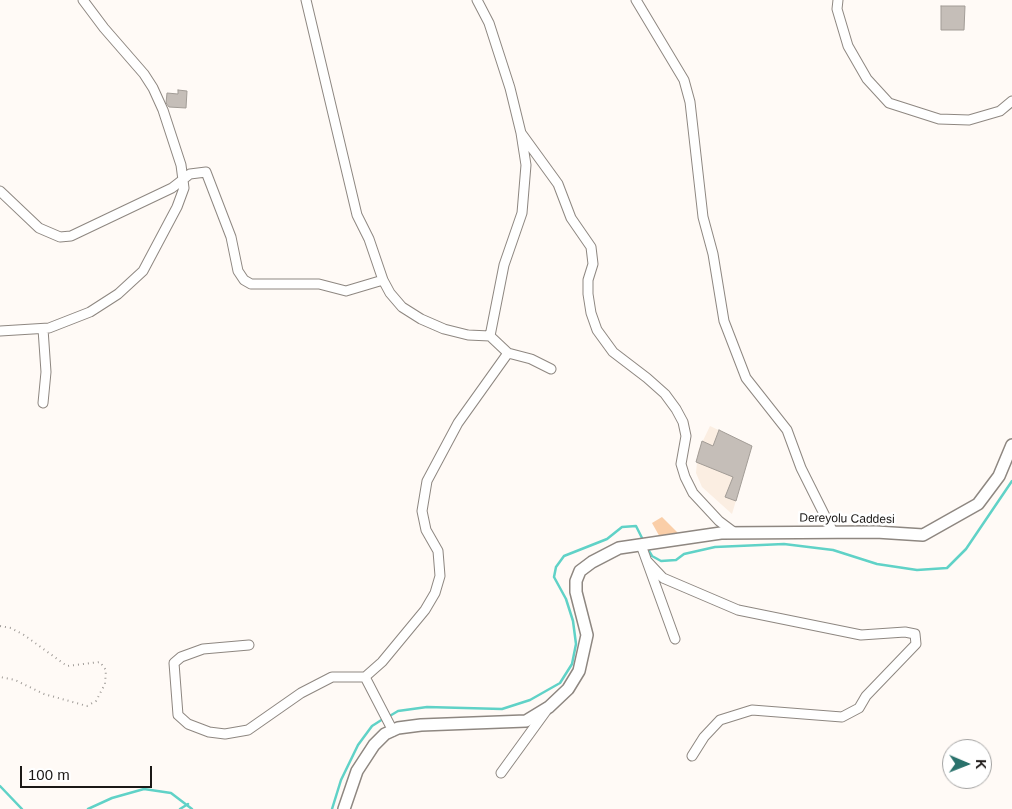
<!DOCTYPE html>
<html>
<head>
<meta charset="utf-8">
<style>
	body { margin:0 }
	#map { position:relative; width:1012px; height:809px; overflow:hidden; background:#fffaf6; font-family:Arial,sans-serif }
	canvas { display:block }
	.north { position:absolute; left:942px; top:739px; width:50px; height:50px; box-sizing:border-box; background:#fff; border:1px solid #a4a3a2; border-radius:50%; rotate:91deg; font-size:14px; font-weight:700; line-height:20px; text-align:center; color:#1b1816 }
	.north::after { content:''; display:block; margin:auto; width:18px; height:22px; background:#2a726c; clip-path:polygon(50% 0,100% 100%,50% 72%,0 100%) }
	.scale { position:absolute; left:20px; top:766px; width:132px; height:22px; box-sizing:border-box; border:2px solid #1b1816; border-top:0; padding-left:6px; font-size:15px; line-height:18px; white-space:nowrap; color:#1b1816; -webkit-text-stroke:4px #fff; paint-order:stroke }
</style>
</head>
<body>
<div id="map">
<canvas width="1012" height="809"></canvas>
<div class="north">K</div>
<div class="scale">100 m</div>
</div>
<script>
const ctx = document.querySelector('canvas').getContext('2d');
ctx.lineJoin = 'round';
function paint(path, color) { ctx.fillStyle = color; ctx.fill(path, 'evenodd'); }
const shape = rows => new Path2D(rows.map(r => 'M' + r).join(''));
function stroke(path, color, width, dash) { ctx.strokeStyle = color; ctx.lineWidth = width; ctx.lineCap = dash ? 'butt' : 'round'; ctx.setLineDash(dash || []); ctx.stroke(path); }
function label(font, color, halo, rows, align = 'center') {
  ctx.font = font + ' Arial,sans-serif'; ctx.lineWidth = 5; ctx.setLineDash([]); ctx.textBaseline = 'middle'; ctx.strokeStyle = halo; ctx.fillStyle = color; for (const [text, x, y, turn = 0] of rows) {
    ctx.save(); ctx.translate(x, y); ctx.rotate((+turn || 0) * Math.PI / 180); ctx.textAlign = isNaN(turn) ? turn : align; if (halo) ctx.strokeText(text, 0, 0); ctx.fillText(text, 0, 0); ctx.restore();
  }
}
paint(shape([
	[710,426,752,446,732,514,702,487,696,473,698,451]
]), '#fbeee2');
paint(shape([
	[662,517,681,536,661,539,652,523]
]), '#facea8');
stroke(shape([
	[646,546,652,556,661,561,676,560,684,554,715,547,784,544,833,550,877,564,917,570,947,568,966,549,1012,481],
	[388,717,398,711,427,707,502,709,530,700,560,683,572,664,576,644,573,621,566,599,554,577,556,567,564,556,607,539,622,527,636,526,644,542],
	[0,786,22,809],
	[88,809,112,798,144,789,171,793,192,809],
	[180,809,188,804],
	[332,809,341,780,358,745,372,726,383,719]
]), '#60d2c7', 2.5);
const building = shape([
	[941,6,965,6,964,30,941,30,941,6],
	[178,90,187,91,186,108,169,107,166,103,167,93,178,94,178,90],
	[719,430,752,446,736,501,725,497,733,477,696,462,702,441,713,446,719,430]
]);
paint(building, '#c5beb8');
stroke(building, '#a29c96', 1);
const minor = shape([
	[306,0,357,215,369,239,383,280],
	[477,0,489,23,510,88,521,133,526,165,522,213,504,265,490,336],
	[636,0,684,80,690,102,703,217,713,254,724,321,746,378,787,430,801,468,833,532],
	[838,0,837,9,848,46,867,79,889,103,939,119,969,120,1000,111,1012,101],
	[521,133,558,184,571,218,591,247,593,264,588,280,588,294,591,313,597,330,613,352,647,378,665,394,676,409,683,422,686,436,681,464,685,477,693,493,719,521,735,533],
	[0,191,39,228,60,237,71,236,172,188,190,174,206,172,231,237,238,271,244,280,251,284,319,284,346,291,383,280,390,293,402,307,421,319,444,329,468,335,490,336,508,353,531,359,551,369],
	[0,331,49,328,90,312,118,294,143,271,177,207,184,188,181,165,163,110,153,88,144,74,104,28,83,0],
	[43,403,46,372,43,329],
	[641,545,675,639],
	[647,561,663,578,738,610,861,635,905,632,915,634,916,644,866,696,859,708,842,717,752,710,720,720,704,737,692,756],
	[249,645,203,649,181,657,174,663,178,715,188,724,209,732,225,734,248,730,301,693,332,677,365,677,382,662,425,610,435,593,440,576,438,551,426,530,422,511,427,481,458,423,508,353],
	[365,677,393,731],
	[501,773,546,711]
]);
const major = shape([
	[344,809,357,771,374,745,385,734,398,728,421,725,526,721,549,707,568,689,579,671,587,635,576,592,576,581,580,571,592,562,619,548,721,533,876,532,923,535,978,504,999,476,1012,445]
]);
stroke(minor, '#8e8781', 11);
stroke(major, '#8e8781', 14);
stroke(shape([
	[0,626,11,628,24,635,67,666,100,662,106,670,105,684,96,701,87,706,44,694,15,680,0,677]
]), '#a09c98', 2, [1, 4]);
stroke(minor, '#fff', 9);
stroke(major, '#fff', 11);
label('12px', '#1b1816', '#fff', [
	["Dereyolu Caddesi",847,519,1]
]);
</script>
</body>
</html>
